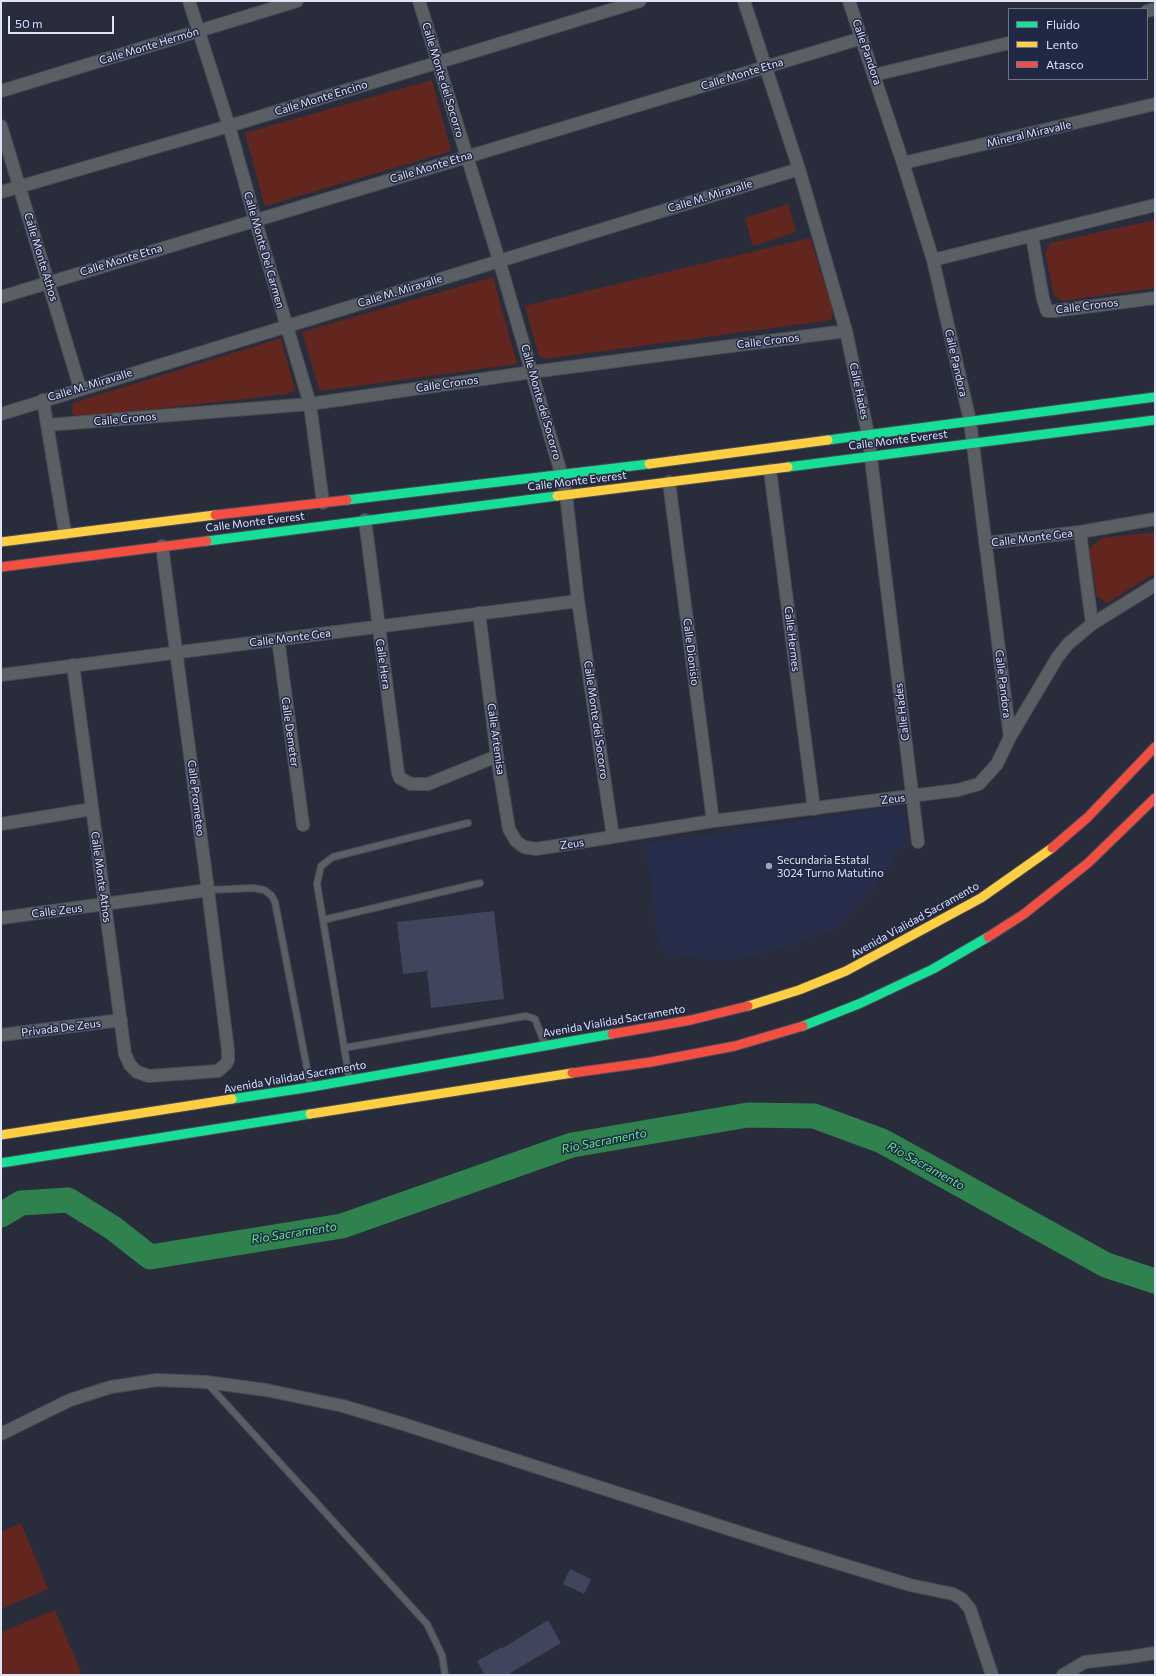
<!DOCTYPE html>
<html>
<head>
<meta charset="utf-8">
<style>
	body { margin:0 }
	#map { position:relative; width:1156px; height:1676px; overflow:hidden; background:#292d3b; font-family:Commissioner,sans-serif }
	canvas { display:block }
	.frame { position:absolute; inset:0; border:2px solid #dee3f5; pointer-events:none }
	.legend { position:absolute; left:1008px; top:8px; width:140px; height:72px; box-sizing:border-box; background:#212843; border:1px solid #6d738a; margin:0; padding:5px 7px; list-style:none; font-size:12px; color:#dee3f5 }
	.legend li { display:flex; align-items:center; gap:8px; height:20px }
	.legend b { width:20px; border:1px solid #6d738a }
	.scale { position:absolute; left:8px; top:16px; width:106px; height:18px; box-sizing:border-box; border:2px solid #dee3f5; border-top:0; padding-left:5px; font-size:12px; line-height:14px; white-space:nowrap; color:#dee3f5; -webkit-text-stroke:3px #212843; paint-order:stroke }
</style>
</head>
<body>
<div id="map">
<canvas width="1156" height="1676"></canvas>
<div class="frame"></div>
<ul class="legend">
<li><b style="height:5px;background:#16e098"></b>Fluido</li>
<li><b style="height:5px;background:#ffcf43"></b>Lento</li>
<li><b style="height:5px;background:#f24e42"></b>Atasco</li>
</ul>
<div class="scale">50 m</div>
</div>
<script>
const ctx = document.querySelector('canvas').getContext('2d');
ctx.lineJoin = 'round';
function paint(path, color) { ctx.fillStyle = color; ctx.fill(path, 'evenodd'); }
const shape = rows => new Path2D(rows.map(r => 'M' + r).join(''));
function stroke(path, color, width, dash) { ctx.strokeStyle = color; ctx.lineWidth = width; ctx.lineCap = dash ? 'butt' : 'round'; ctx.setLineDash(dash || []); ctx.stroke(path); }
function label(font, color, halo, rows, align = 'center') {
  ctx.font = font + ' Commissioner,sans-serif'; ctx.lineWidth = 3; ctx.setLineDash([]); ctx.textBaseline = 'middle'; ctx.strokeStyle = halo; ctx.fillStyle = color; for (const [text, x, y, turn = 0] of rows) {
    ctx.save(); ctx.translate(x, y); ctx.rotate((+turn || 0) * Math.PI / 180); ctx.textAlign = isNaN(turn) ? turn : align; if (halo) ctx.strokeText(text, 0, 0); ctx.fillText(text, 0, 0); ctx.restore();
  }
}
paint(shape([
	[895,807,903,811,907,836,875,888,837,928,798,943,750,957,721,960,680,956,659,948,646,844]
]), '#262e4c');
paint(shape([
	[432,80,451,151,265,206,245,133],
	[788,204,796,232,753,246,745,218],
	[1155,220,1155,288,1062,301,1054,295,1045,253,1050,243],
	[810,238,833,310,831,320,545,359,539,356,525,306],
	[493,277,517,364,320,391,302,332],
	[281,338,295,390,287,394,77,418,72,413,73,403],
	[1154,532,1155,573,1107,603,1097,596,1089,549,1102,538],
	[21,1523,48,1589,1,1609,1,1532],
	[55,1610,82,1675,1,1675,1,1632]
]), '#63261e');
stroke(shape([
	[1,1215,21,1203,68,1200,113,1228,150,1257,342,1226,572,1145,748,1115,814,1116,882,1141,1106,1265,1155,1281]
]), '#2f824d', 25);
paint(shape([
	[494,911,504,999,431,1008,427,971,403,974,397,922],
	[570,1569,591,1579,584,1594,563,1584],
	[548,1620,561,1643,507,1675,485,1675,477,1661,502,1647,503,1648]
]), '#40445d');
const lane = shape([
	[208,890,253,888,264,890,271,895,275,902,310,1084],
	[323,920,480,883],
	[344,1048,526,1016,535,1019,544,1042],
	[349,1077,317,884,321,866,333,857,468,823],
	[207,1383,427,1624,442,1655,445,1675]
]);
const street = shape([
	[189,1,229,126,255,219,310,404,323,503],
	[419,1,499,260,561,473,566,494,578,601,613,837],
	[744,1,799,169,846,331,868,434,918,842],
	[849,1,903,163,933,260,970,421,1010,737],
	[1147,11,1155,9],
	[874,75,1009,43],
	[1,91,297,1],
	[1,126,80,388],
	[903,163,1155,104],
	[1,192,229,126,640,1],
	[1032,236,1043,299,1047,311,1054,311,1155,298],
	[933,260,1155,205],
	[1,297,862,38],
	[43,400,65,533],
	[1,414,799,169],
	[47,425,310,404,532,372,846,331],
	[770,470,814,809],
	[669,482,713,821],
	[365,520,398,773,400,778,411,784,428,784,497,756],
	[1080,532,1092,624],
	[985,543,1080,532,1155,519],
	[479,613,497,756,509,829,516,841,524,847,536,849,713,821,958,790,979,784,997,764,1010,737,1057,658,1068,644,1092,624,1155,585],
	[278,639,303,825],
	[73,665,125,1054,130,1065,137,1072,149,1076,218,1071,226,1064,228,1060,228,1051,208,890,162,546],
	[1,675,578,601],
	[1,824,92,809],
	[1,918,208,890],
	[1,1035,121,1020],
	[1,1434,70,1400,111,1387,157,1380,206,1382,266,1390,343,1406,400,1423,788,1548,910,1585,953,1594,962,1599,970,1609,992,1675],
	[1063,1675,1085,1662,1130,1657,1155,1653]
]);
const fast = shape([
	[828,440,1155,397],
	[788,467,1155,420],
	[347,500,649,464],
	[207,541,557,496],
	[803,1026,861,1003,933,969,988,937],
	[232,1099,311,1087,612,1034],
	[1,1163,310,1114]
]);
const slow = shape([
	[649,464,828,440],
	[557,496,788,467],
	[1,542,215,515],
	[748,1006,799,990,846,971,981,898,1052,848],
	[310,1114,572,1073],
	[1,1135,232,1099]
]);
const jam = shape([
	[215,515,347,500],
	[1,567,207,541],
	[1052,848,1088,817,1155,747],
	[988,937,1024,914,1088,863,1155,798],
	[612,1034,691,1020,748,1006],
	[572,1073,651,1062,735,1046,803,1026]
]);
stroke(lane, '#484b57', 8);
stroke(street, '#484b57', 14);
stroke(fast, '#484b57', 11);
stroke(slow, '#484b57', 11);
stroke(jam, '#484b57', 11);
stroke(lane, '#595f63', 6);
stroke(street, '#595f63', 12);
stroke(fast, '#16e098', 9);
stroke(slow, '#ffcf43', 9);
stroke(jam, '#f24e42', 9);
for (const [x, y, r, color] of [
	[769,866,4,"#9fa3b4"]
]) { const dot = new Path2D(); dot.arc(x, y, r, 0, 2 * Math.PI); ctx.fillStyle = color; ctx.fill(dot); stroke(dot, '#212843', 1.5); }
label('11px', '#dee3f5', '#212843', [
	["Calle Monte Hermón",149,46,-17],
	["Calle Pandora",867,52,71],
	["Calle Monte Etna",742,74,-17],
	["Calle Monte del Socorro",443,80,73],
	["Calle Monte Encino",321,98,-17],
	["Mineral Miravalle",1029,134,-13],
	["Calle Monte Etna",431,167,-17],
	["Calle M. Miravalle",710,196,-17],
	["Calle Monte Del Carmen",264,250,74],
	["Calle Monte Athos",41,257,73],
	["Calle Monte Etna",121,260,-17],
	["Calle M. Miravalle",400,291,-17],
	["Calle Cronos",1087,306,-7],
	["Calle Cronos",768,341,-7],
	["Calle Pandora",956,363,77],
	["Calle Cronos",447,384,-8],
	["Calle M. Miravalle",90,385,-17],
	["Calle Hades",859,391,78],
	["Calle Monte del Socorro",541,402,74],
	["Calle Cronos",125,419,-5],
	["Calle Monte Everest",898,440,-7],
	["Calle Monte Everest",577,481,-7],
	["Calle Monte Everest",255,522,-7],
	["Calle Monte Gea",1032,538,-7],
	["Calle Monte Gea",290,638,-7],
	["Calle Hermes",792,639,83],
	["Calle Dionisio",691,652,83],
	["Calle Hera",383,664,82],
	["Calle Pandora",1003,684,83],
	["Calle Hades",902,712,-97],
	["Calle Monte del Socorro",596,720,82],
	["Calle Demeter",290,732,82],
	["Calle Artemisa",496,739,82],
	["Calle Prometeo",196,798,83],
	["Zeus",893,799,-7],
	["Zeus",572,844,-8],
	["Calle Monte Athos",101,877,82],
	["Calle Zeus",57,911,-7],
	["Avenida Vialidad Sacramento",915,920,-29],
	["Avenida Vialidad Sacramento",614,1021,-10],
	["Privada De Zeus",61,1028,-7],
	["Avenida Vialidad Sacramento",295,1077,-10]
]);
label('11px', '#dee3f5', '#212843', [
	["Secundaria Estatal",777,860],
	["3024 Turno Matutino",777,873]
], 'left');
label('italic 12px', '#59ed8c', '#212843', [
	["Rio Sacramento",604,1141,-11],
	["Rio Sacramento",926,1166,29],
	["Rio Sacramento",294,1233,-9]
]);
</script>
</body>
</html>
